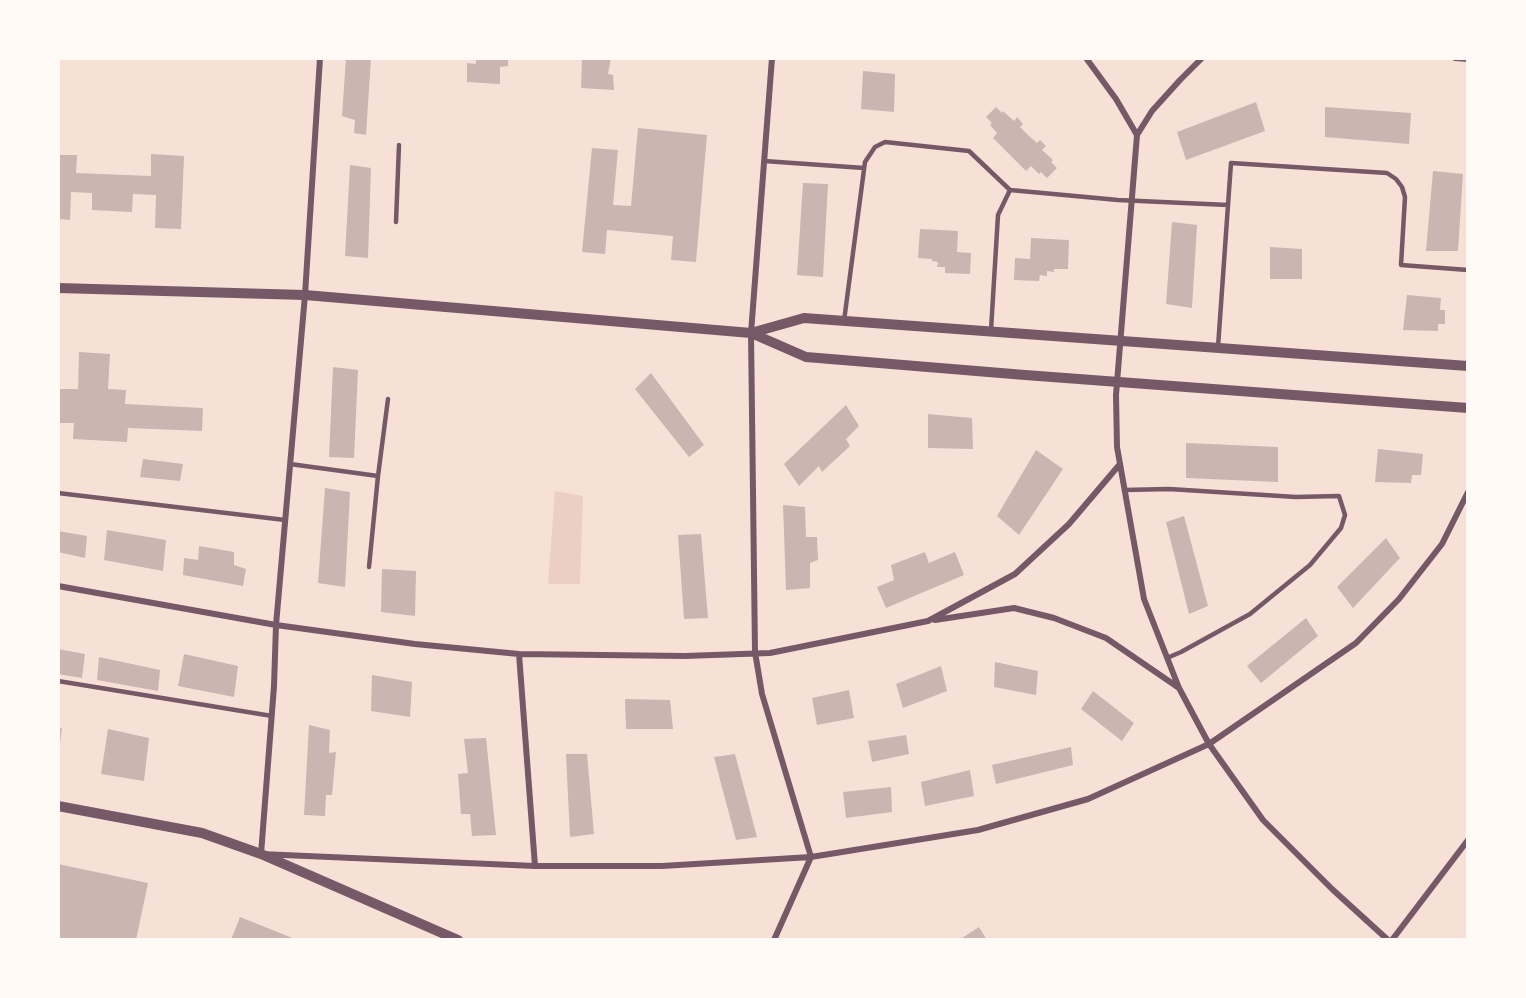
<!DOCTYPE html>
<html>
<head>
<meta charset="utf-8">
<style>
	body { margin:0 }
	#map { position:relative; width:1526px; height:998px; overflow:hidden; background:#f7e1d7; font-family:Overpass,sans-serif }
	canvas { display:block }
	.frame { position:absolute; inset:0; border:60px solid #fffaf5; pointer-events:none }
</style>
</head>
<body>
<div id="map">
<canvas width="1526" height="998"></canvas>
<div class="frame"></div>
</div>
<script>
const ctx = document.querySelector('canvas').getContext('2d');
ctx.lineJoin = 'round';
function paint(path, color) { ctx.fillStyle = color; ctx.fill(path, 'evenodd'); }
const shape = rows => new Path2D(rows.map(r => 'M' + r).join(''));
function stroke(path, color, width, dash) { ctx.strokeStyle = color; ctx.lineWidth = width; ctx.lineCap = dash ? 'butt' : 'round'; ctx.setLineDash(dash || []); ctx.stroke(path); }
paint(shape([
	[555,491,583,496,580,584,548,584]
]), '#ebcfc5');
paint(shape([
	[346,58,371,58,366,135,354,133,355,120,342,116],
	[476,58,508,58,508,66,500,67,500,84,467,82,467,63,476,64],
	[582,58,611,58,608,74,613,75,614,90,581,88],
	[863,71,895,74,894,112,861,109],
	[1256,102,1265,131,1186,160,1177,132],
	[996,107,1002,113,1003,111,1014,121,1017,117,1023,124,1020,127,1028,135,1037,143,1040,140,1046,146,1042,150,1053,160,1051,162,1057,168,1047,178,1041,172,1039,174,1031,166,1026,171,993,138,997,133,990,125,992,123,986,117],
	[1325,107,1411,113,1409,144,1325,137],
	[638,128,707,135,696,262,671,260,673,236,607,230,605,254,582,252,592,148,618,150,613,205,631,206],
	[151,154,184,156,181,229,155,228,156,195,133,194,132,212,92,210,92,193,71,192,70,220,58,219,58,155,77,155,76,173,151,176],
	[350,165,371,168,368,258,345,256],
	[1433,171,1463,174,1458,251,1426,251],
	[803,183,828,184,823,277,797,275],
	[1172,222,1197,225,1192,308,1166,304],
	[920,229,958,231,957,252,971,253,970,274,945,273,945,267,937,267,938,262,932,261,932,259,918,258],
	[1031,238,1069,240,1068,269,1054,269,1054,272,1047,271,1047,276,1040,275,1039,281,1014,280,1015,258,1030,259],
	[1270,247,1302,249,1302,279,1270,279],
	[1407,295,1441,298,1440,310,1445,310,1445,324,1438,324,1438,331,1403,330],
	[79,352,110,354,108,389,126,390,125,404,203,408,202,431,128,428,127,442,73,439,74,423,59,423,60,389,78,389],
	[333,367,358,370,354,458,329,457],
	[651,373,704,445,689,457,635,389],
	[846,405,859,426,846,439,850,446,822,472,819,466,799,486,784,464],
	[928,414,972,418,973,449,928,448],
	[1186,443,1278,447,1278,482,1186,478],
	[1378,449,1423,454,1421,475,1412,475,1411,483,1375,482],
	[1036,450,1063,469,1019,535,997,516],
	[143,459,183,464,180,481,140,477],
	[325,488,350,492,345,587,318,583],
	[783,505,805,507,806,537,817,537,818,560,810,563,810,588,786,590],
	[1184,516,1208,606,1189,614,1166,522],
	[107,530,166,540,163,571,104,560],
	[58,531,87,536,85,558,58,552],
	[701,534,708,618,684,619,678,535],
	[1386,538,1400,558,1353,608,1337,587],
	[199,546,234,552,234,565,246,569,243,586,183,575,184,558,198,560],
	[925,552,929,563,955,552,964,575,886,608,877,587,894,580,891,565],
	[382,569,416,571,415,616,381,612],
	[1306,618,1318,636,1261,683,1247,666],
	[58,649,85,654,82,678,58,674],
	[184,654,238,666,234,697,178,686],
	[99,657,160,670,158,691,97,680],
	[995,662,1038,671,1036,695,994,687],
	[941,666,947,691,903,708,896,684],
	[372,675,412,682,410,717,371,711],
	[849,690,854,718,817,725,812,698],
	[1093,691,1134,723,1122,741,1081,709],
	[625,699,670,700,673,729,626,729],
	[309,725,330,730,329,753,336,752,332,795,326,795,325,816,304,815],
	[58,728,62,728,60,743,58,743],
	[108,729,149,738,144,781,101,774],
	[906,735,909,754,872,762,868,741],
	[486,738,496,835,472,836,470,814,461,814,458,774,468,773,464,739],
	[1071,747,1073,765,996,784,992,765],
	[566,754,587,754,594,834,570,837],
	[735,754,757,837,736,840,714,757],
	[970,770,974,796,925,806,921,782],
	[891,787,892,812,846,818,843,792],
	[58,864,148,883,136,940,58,940],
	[240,917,295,939,295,940,231,940],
	[979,927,987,940,959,940]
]), '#ccb4b1');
stroke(shape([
	[764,161,864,168],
	[1228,205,1231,163,1387,173,1396,179,1402,187,1405,197,1401,265,1468,270],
	[396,222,399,145],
	[844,321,865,162,875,147,885,142,969,151,1010,190],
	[991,330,998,215,1010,190,1118,200,1228,205,1218,347],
	[290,464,378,476,388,399],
	[1124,490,1169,489,1296,497,1339,496,1345,515,1341,528,1310,565,1250,614,1181,652,1167,658],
	[58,493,285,520],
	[369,567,378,476],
	[58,681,272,716]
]), '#755966', 4.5);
stroke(shape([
	[320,58,305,295,276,625,274,686,261,854,535,866,662,866,811,857,978,830,1088,799,1209,744,1356,643,1399,599,1442,544,1468,492],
	[772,58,751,333,755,652,762,694,811,857,774,940],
	[1086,58,1116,99,1137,135],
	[1202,58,1180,80,1152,111,1137,135,1116,395,1117,447,1144,599,1179,688,1209,744,1263,820,1332,889,1388,940],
	[1455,58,1468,59],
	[58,586,276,625,415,644,519,654,685,656,770,653,928,621,1015,574,1069,524,1120,464],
	[935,620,1014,608,1054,618,1106,638,1179,688],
	[519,654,535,866],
	[1392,940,1468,840]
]), '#755966', 6);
stroke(shape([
	[58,288,305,295,751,333,806,357,1025,375,1468,408],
	[751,333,804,318,1468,366],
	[58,806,202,833,261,854,458,940]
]), '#755966', 10);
</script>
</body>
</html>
